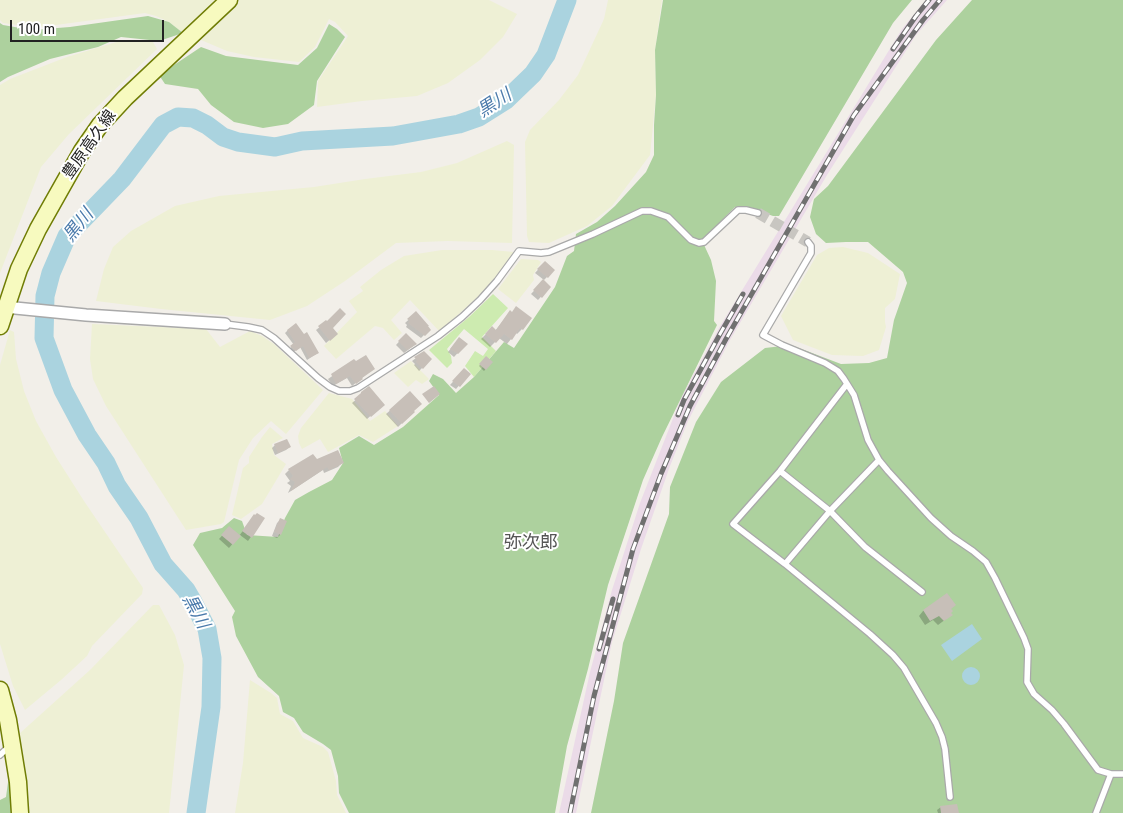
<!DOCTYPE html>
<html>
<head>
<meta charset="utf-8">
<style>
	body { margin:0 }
	#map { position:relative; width:1123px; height:813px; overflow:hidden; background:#f2efe9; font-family:"Roboto Condensed",sans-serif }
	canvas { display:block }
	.scale { position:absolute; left:10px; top:20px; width:154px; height:22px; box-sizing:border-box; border:2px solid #222; border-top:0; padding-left:6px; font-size:15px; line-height:18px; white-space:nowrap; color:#222; -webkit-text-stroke:4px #fff; paint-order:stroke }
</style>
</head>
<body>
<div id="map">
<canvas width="1123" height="813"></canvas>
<div class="scale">100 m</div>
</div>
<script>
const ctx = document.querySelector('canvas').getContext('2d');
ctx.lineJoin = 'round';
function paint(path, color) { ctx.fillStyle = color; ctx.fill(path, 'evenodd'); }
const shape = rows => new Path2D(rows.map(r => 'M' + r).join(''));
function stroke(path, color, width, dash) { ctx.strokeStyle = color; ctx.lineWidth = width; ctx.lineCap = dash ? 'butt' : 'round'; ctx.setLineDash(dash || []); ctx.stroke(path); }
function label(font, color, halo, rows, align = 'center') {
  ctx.font = font + ' "Roboto Condensed","Noto Sans JP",sans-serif'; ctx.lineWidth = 4; ctx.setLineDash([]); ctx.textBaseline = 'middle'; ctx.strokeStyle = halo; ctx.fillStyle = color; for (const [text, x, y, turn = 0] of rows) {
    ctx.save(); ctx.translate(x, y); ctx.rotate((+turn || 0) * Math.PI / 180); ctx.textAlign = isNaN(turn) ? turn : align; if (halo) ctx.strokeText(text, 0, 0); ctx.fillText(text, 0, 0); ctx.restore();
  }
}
paint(shape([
	[926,0,947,0,916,35,827,175,730,340,688,421,670,466,641,549,612,642,576,813,559,813,590,672,612,590,640,503,681,398,719,328,902,29]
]), '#ebdbe8');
paint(shape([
	[0,0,219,0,183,33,169,22,156,16,145,13,41,27,25,26,3,23,0,20],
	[239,0,489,0,517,14,503,37,480,60,448,83,417,96,362,101,317,107,318,81,348,36,335,22,329,19,315,47,299,62,254,57,227,51,201,40],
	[608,0,662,0,655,50,656,95,650,155,612,206,587,226,549,243,529,242,527,236,525,142,530,130,559,100,578,75,604,19],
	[123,40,153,42,157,49,69,134,41,167,0,273,0,85,10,79,67,57],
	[507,141,514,145,512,243,448,241,396,243,345,281,307,306,270,320,161,309,96,301,104,269,113,247,131,231,175,206,219,196,314,187,365,179,421,172,457,163],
	[843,247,868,253,900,274,895,299,885,308,885,322,886,327,879,350,863,356,832,355,793,340,781,316,817,255,829,248],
	[442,250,492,250,514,252,499,273,482,293,459,314,439,331,410,300,391,320,402,333,394,340,383,328,375,326,336,359,324,346,357,312,349,301,363,291,360,287,381,270,404,256],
	[521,259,538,260,541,262,533,275,534,280,516,303,498,289],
	[92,324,206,329,220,347,250,331,262,336,274,344,323,390,286,434,271,421,253,438,239,460,224,522,221,524,186,530,106,406,93,379,90,359],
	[10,330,14,332,16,359,24,391,36,421,56,457,84,501,143,588,142,594,92,646,87,656,61,680,25,710,13,686,0,644,0,365],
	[411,361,429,379,422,384,416,380,408,387,394,373],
	[329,393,352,399,370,421,385,411,398,426,373,442,359,435,328,452,320,439,302,449,299,443,298,436,301,428],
	[270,427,283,438,272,444,274,455,286,464,262,504,241,519,232,515,243,468,249,463,249,457,262,437],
	[153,605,159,605,175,635,184,665,169,813,29,813,26,777,19,734,90,670],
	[250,680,271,693,277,698,280,714,293,721,303,738,323,747,328,752,336,781,337,795,346,813,235,813,243,763]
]), '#eef0d5');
paint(shape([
	[493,294,508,308,482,337,496,351,474,377,465,366,475,351,483,356,488,349,464,329,447,349,451,356,452,363,447,368,429,350,469,317]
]), '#cdebb0');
paint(shape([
	[663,0,912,0,893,23,779,216,773,216,745,206,735,207,703,239,705,247,711,260,716,281,714,321,717,325,662,437,643,480,608,585,588,669,567,746,555,813,349,813,339,793,338,776,331,750,323,744,303,732,294,718,283,712,279,696,258,677,236,636,232,617,235,611,193,545,200,533,222,528,234,518,242,521,247,535,278,537,285,518,295,500,309,492,332,480,343,463,339,448,359,436,374,445,403,427,439,395,429,381,433,374,443,379,456,393,474,377,504,342,514,348,555,287,567,256,574,251,576,234,597,222,615,206,646,172,654,155,654,125,656,95,655,50],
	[972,0,1123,0,1123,813,591,813,614,701,623,643,669,514,670,487,696,422,721,382,765,348,791,345,841,364,869,363,887,358,894,320,907,283,903,272,868,242,846,242,826,243,816,234,810,217,814,199,828,186,936,40],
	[148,16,169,22,183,33,159,41,121,37,98,47,50,59,8,77,0,82,0,23,3,25,32,30,70,27],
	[329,24,337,29,345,37,317,81,314,105,288,124,263,128,234,122,211,105,198,89,165,84,159,75,201,47,226,56,298,65,317,48],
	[12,762,17,813,0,813,0,800,6,797,9,775,7,764]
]), '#add19e');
paint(shape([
	[972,624,982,639,952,661,941,645],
	'962 676a9 9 0 1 1 18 0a9 9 0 1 1-18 0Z'
]), '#aad3df');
paint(shape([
	[545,262,547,277,543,281,550,287,538,300,531,294,544,280,535,273],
	[416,313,429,330,421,338,406,327,407,325,405,323],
	[506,317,530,318,522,329,517,334,516,333,507,344,499,338,490,347,481,339,487,333,495,331],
	[326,322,331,328,333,337,326,343,316,330],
	[288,330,318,353,307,360,300,347,292,353,289,349,294,345,285,333],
	[406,334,416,344,404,353,396,345],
	[456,342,466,344,454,357,448,352],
	[424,352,431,359,419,371,414,365,415,364,412,361],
	[486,358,491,363,484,371,479,366],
	[354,361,373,369,352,386,347,378,333,386,328,379],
	[464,370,469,374,456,389,450,385],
	[410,393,413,412,398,427,386,414],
	[359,397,384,404,367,419,352,403],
	[275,445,290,447,286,450,275,455,272,448],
	[316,461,342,463,338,467,324,473,323,470,288,493,291,486,287,483,290,481,285,474,289,470],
	[254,516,264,518,248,541,240,535,229,548,219,539,229,528,239,536],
	[280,520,280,535,277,538,272,536,277,523],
	[947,595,950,610,946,619,938,625,933,620,925,625,919,616,923,611],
	[941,807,957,813,938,813,937,810]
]), '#0003');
stroke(shape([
	[196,813,211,707,212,658,207,629,193,602,186,590,163,564,139,518,117,486,106,463,87,435,63,390,44,338,45,296,51,273,67,236,122,179,163,125,178,117,193,118,207,125,223,137,238,142,275,147,302,141,393,136,459,124,479,117,506,100,533,74,546,55,567,0]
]), '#aad3df', 19);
paint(shape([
	[545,261,555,270,548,278,537,269],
	[543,279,551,287,542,298,533,290],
	[516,306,532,318,523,330,520,328,512,340,504,334,496,343,485,334,492,326,496,330,510,310,512,312],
	[340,308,346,314,333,328,338,334,330,341,318,326,326,320,327,321],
	[416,311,429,326,428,326,431,330,425,336,408,323,410,321,407,319],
	[296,323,304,334,307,332,319,353,309,358,303,346,296,351,290,346,295,342,287,330],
	[406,333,417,344,407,350,398,341],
	[459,337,468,344,458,354,450,349],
	[424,351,432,359,423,369,416,362,417,360,414,357],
	[366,355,375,369,362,378,363,379,356,384,350,376,336,384,331,374,354,359,356,361],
	[486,356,493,362,486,370,479,364],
	[464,368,471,374,460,387,452,381],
	[369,386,385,405,371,417,354,399,361,393,361,392],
	[434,386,440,394,429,403,422,394],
	[410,391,422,404,414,411,415,412,402,424,389,410],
	[287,439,291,447,278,453,274,444],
	[338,450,344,463,329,470,327,467,291,491,295,482,290,479,293,476,288,469,313,454,317,459],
	[257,513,265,518,252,538,242,531,254,514,255,515],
	[280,518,287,521,281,535,274,532],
	[229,526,241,536,233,545,221,535],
	[947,593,956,605,951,609,953,611,951,613,953,615,944,621,939,616,930,621,923,610],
	[957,804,959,813,941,813,940,806]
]), '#c7bfb8');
stroke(shape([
	[758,213,808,242]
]), '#c8c6c1', 11, [11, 5.5]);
const lane = shape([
	[808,242,811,246,811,253,763,335,782,345,825,363,838,371,844,379,854,395,868,440,879,460,888,471,931,518,951,536,973,551,986,562,995,578,1024,638,1028,649,1027,682,1034,694,1052,710,1064,724,1098,770,1111,774,1123,774],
	[225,324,248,327,262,330,274,338,318,378,330,387,339,391,350,391,358,388,438,336,462,317,480,300,497,281,519,251,541,253,549,252,593,234,642,211,651,211,668,217,691,240,699,243,704,242,738,210,746,210,758,213],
	[847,384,780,471,733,524,785,564,870,634,893,655,904,668,936,723,942,737,945,749,950,797],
	[780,471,830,511,865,547,922,592],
	[785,564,830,511,879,460],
	[0,755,10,746],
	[1096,813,1111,774]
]);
const street = shape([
	[5,307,86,315,225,324]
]);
const secondary = shape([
	[0,326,19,269,38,229,82,151,100,125,125,98,229,0],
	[0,690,8,720,18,782,20,813]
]);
stroke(lane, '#a9a9a9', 8);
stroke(street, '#a9a9a9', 14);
stroke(secondary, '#707d05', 19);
stroke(lane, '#fff', 5.5);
stroke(street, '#fff', 11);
stroke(secondary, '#f7fabf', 16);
const rail = shape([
	[893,49,916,16,929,0],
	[678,415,684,400,720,334,743,294],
	[599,649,613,599],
	[570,813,594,696,633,549,661,474,690,406,726,339,854,115,923,20,940,0]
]);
stroke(rail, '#707070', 5);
stroke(rail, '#fff', 3, [9]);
label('16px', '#222', '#fff', [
	["豊原高久線",90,145,-55]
]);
label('italic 18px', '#4a7aab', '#fff', [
	["黒川",495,104,-33],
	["黒川",79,226,-51],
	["黒川",195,612,62]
]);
label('18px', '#555', '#fff', [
	["弥次郎",531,543]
]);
</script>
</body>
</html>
